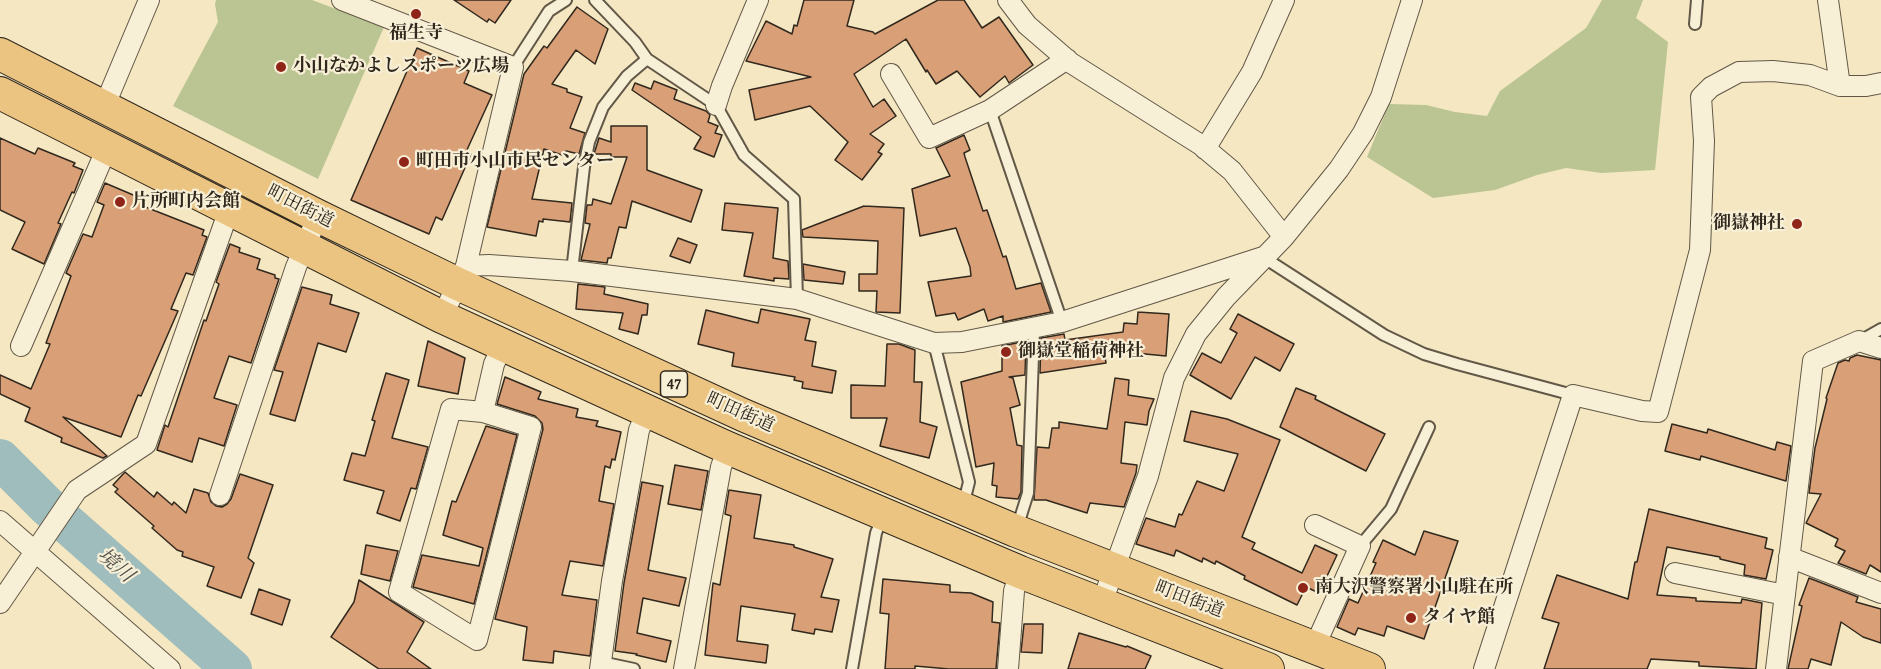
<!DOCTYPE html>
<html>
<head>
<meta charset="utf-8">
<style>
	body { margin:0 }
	canvas { display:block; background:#f4e7c1 }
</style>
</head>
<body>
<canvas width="1881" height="669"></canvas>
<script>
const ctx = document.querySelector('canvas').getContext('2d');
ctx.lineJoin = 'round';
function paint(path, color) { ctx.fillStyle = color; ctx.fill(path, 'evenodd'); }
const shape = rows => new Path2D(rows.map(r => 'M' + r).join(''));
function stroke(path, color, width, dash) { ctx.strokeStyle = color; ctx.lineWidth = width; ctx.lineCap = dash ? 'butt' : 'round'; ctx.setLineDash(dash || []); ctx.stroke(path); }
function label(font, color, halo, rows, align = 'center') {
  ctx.font = font + ' Alegreya,"Noto Serif JP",serif'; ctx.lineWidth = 4.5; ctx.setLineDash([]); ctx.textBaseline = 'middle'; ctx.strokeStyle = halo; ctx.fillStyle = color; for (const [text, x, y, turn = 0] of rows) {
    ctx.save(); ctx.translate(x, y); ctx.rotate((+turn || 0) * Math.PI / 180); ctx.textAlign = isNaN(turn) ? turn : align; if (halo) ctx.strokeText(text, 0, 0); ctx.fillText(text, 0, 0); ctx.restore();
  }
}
paint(shape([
	[216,0,312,0,384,27,318,179,173,106,218,22,215,4],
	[1602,0,1643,0,1636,18,1668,42,1655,170,1601,173,1566,168,1537,175,1495,190,1433,198,1367,157,1389,104,1426,105,1455,112,1487,116,1500,91,1586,28]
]), '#bbc593');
stroke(shape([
	[0,459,48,507,232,669]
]), '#a0bdbd', 40);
const building = shape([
	[454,0,511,0,495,23,489,19,487,22,454,0],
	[804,0,854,0,847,26,873,32,875,34,938,0,964,0,982,28,999,17,1033,65,1009,83,1005,76,980,97,957,71,936,84,927,70,926,72,906,39,854,74,873,107,884,99,896,116,870,134,884,144,878,152,882,154,862,180,835,160,848,142,810,106,755,120,749,90,811,77,746,61,766,21,792,34,794,25,797,26,804,0],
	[577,7,608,29,595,64,576,50,552,84,567,89,567,92,582,97,570,128,585,133,579,154,566,151,565,156,544,149,532,199,572,203,570,222,543,219,543,222,539,221,536,236,487,227,524,74,544,46,547,48,577,7],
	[417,48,469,71,464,83,492,95,466,152,471,154,442,220,436,217,429,234,351,200,417,48],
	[654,81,677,90,674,99,706,111,710,115,708,122,718,126,715,133,722,135,714,157,694,149,701,137,632,90,635,83,651,89,654,81],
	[611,126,647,126,647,170,702,190,691,222,632,201,626,228,619,227,611,258,608,258,607,263,581,260,590,224,585,223,587,205,592,205,593,199,611,204,627,157,611,157,611,154,594,154,599,138,611,142,611,126],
	[964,135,970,150,964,153,965,157,983,211,987,210,1003,257,1006,256,1016,289,1041,283,1051,312,1003,322,1003,316,988,321,984,309,958,320,955,313,936,316,928,282,971,276,970,267,956,228,920,236,912,189,950,176,936,148,964,135],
	[0,138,35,154,38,148,75,163,73,166,83,170,74,193,72,192,58,223,61,224,44,264,12,249,25,222,0,210,0,138],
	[105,183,145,200,143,206,204,230,202,235,207,237,193,275,186,273,171,309,178,311,141,396,138,395,121,437,63,417,107,456,103,458,61,442,62,438,25,421,30,408,0,394,0,375,31,389,50,344,46,343,71,276,66,273,83,234,92,237,104,205,97,202,105,183],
	[725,203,778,208,773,258,788,261,789,279,774,278,774,281,744,276,753,233,722,230,725,203],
	[864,206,904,208,900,313,876,312,877,291,859,291,859,274,877,274,878,241,803,237,802,230,864,206],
	[678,238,697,245,690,263,670,256,678,238],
	[230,244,240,248,239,252,260,259,257,269,275,275,275,278,279,279,251,363,229,356,214,398,237,405,224,446,199,438,192,462,157,450,165,425,168,427,204,320,206,321,219,284,216,282,230,244],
	[803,264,845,272,843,284,804,280,803,264],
	[578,284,605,287,604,294,648,304,647,315,642,315,638,334,619,329,623,313,576,309,578,284],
	[302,287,332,295,330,304,359,313,346,352,318,343,295,421,270,414,283,372,274,370,302,287],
	[761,309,810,319,805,340,816,342,812,366,836,371,832,393,802,388,803,382,794,380,795,377,732,366,734,353,698,344,706,310,758,323,761,309],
	[1138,312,1169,314,1166,356,1104,350,1106,363,1040,373,1041,338,1064,334,1065,340,1123,332,1124,323,1137,324,1138,312],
	[1238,314,1294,344,1280,371,1255,357,1231,399,1190,375,1202,353,1221,363,1237,333,1230,329,1238,314],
	[428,341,465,358,458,394,418,386,428,341],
	[1026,341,1025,375,1009,377,1013,378,1020,405,1010,408,1017,445,1022,446,1021,492,1018,499,996,497,997,486,992,485,994,463,976,467,961,382,1002,371,1002,346,1026,341],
	[887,344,899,344,915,350,914,382,922,382,920,422,937,427,929,458,880,446,887,418,851,418,851,385,885,386,887,344],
	[1857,355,1881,360,1881,572,1870,565,1866,574,1838,563,1845,551,1835,546,1838,539,1806,523,1821,494,1809,493,1815,448,1827,399,1826,398,1838,363,1845,360,1849,361,1850,358,1857,355],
	[386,373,409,380,392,438,428,447,416,489,411,488,400,521,377,513,384,491,344,480,352,453,365,456,375,421,372,420,386,373],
	[505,377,541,392,538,399,578,409,576,417,598,421,596,426,621,432,615,460,612,459,610,468,605,466,599,501,614,504,603,566,570,561,562,595,597,600,590,656,554,651,553,663,523,660,527,627,495,619,543,429,542,423,535,416,497,404,505,377],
	[1115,378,1129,380,1128,395,1154,399,1149,411,1147,425,1125,422,1121,463,1137,465,1136,473,1124,507,1090,503,1087,513,1046,500,1034,500,1037,447,1049,448,1052,428,1059,428,1059,422,1107,429,1115,378],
	[1296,388,1316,396,1315,399,1385,434,1366,471,1280,427,1296,388],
	[1191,411,1227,419,1280,440,1242,537,1255,543,1252,549,1302,573,1315,545,1337,555,1319,593,1306,587,1297,605,1244,579,1245,576,1216,561,1215,564,1203,558,1202,562,1176,550,1174,556,1136,544,1146,518,1175,527,1179,514,1182,515,1197,481,1224,491,1238,454,1184,441,1191,411],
	[1672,424,1707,433,1708,429,1775,450,1777,442,1791,446,1786,481,1701,456,1700,460,1665,451,1672,424],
	[486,426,517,435,474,604,413,587,422,555,479,566,483,548,443,535,452,501,456,502,486,426],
	[675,465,708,471,701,510,668,504,675,465],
	[125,472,154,497,157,492,172,505,174,502,186,513,194,489,208,493,211,502,216,506,222,507,227,504,231,499,240,474,273,485,248,558,254,563,241,598,207,586,214,567,182,556,183,552,177,550,152,528,154,526,115,492,118,489,113,485,125,472],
	[642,482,663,486,648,570,686,578,679,606,643,598,637,633,671,641,666,662,636,655,637,654,615,651,624,583,642,482],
	[729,490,761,495,754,538,794,545,794,547,833,559,821,597,839,600,832,632,815,629,814,634,792,630,795,614,741,606,737,641,768,645,766,663,705,655,713,583,720,585,731,516,725,514,729,490],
	[1649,509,1767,538,1765,548,1773,550,1766,579,1744,575,1745,565,1720,559,1720,557,1667,547,1657,595,1696,598,1696,601,1741,603,1742,599,1762,603,1756,669,1699,666,1699,662,1651,659,1647,669,1544,669,1559,623,1542,618,1557,575,1628,599,1635,562,1637,562,1649,509],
	[1424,531,1458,541,1424,639,1387,626,1384,636,1358,628,1355,635,1337,627,1349,599,1358,603,1376,563,1373,562,1383,540,1415,555,1424,531],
	[366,545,398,551,390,581,361,574,366,545],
	[1809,578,1858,597,1856,602,1881,609,1881,643,1863,637,1841,622,1831,665,1811,659,1808,669,1788,669,1802,606,1799,605,1809,578],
	[883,579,950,585,950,592,971,593,993,602,992,622,1000,623,996,669,949,669,915,666,915,669,885,669,889,614,880,613,883,579],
	[359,580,424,622,407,652,431,669,379,669,331,637,354,602,359,580],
	[259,589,290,600,282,625,251,614,259,589],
	[1024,624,1043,624,1042,653,1021,652,1024,624],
	[1079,633,1126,647,1127,646,1151,656,1145,669,1068,669,1079,633]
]);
paint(building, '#d99f77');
stroke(building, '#31281e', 1.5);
const lane = shape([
	[595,0,635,42,647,59,716,105,744,155,794,199,797,299],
	[1695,24,1697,0],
	[513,67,549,11,566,0],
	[990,110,1062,322],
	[1263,257,1384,335,1424,354,1457,364,1573,395],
	[572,271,584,167,589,142,603,107,627,76,647,59],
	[1860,341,1881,329],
	[934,343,969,482,963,506],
	[1017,528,1028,493,1034,329],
	[1360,546,1391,509,1429,427],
	[601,662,634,669],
	[852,669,876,533,882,518]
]);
const street = shape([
	[342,0,513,67,466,266,442,317],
	[1008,0,1027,25,1071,63,1201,145,1232,171,1284,237],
	[1828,0,1840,86],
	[891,74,929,138,990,110,1067,59],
	[716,105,722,86,758,0],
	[104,107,149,0],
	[1205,149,1252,72,1284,0],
	[466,266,489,265,572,271,797,299,934,343,962,342,1062,322,1263,257],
	[21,346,107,148],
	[451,409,483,412,531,427,477,640,399,592,451,409],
	[483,412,494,364,503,345],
	[220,495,296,267,318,216],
	[0,521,170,669],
	[1789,557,1881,593],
	[1675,573,1785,595],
	[0,603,77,490,146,444,229,210],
	[1101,605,1148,476,1174,378,1196,334,1226,297,1284,237,1339,169,1363,133,1381,97,1412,0],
	[1314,648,1360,546,1315,525],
	[600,669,612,581,639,430,647,411],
	[684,669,721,467,728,448],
	[1008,669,1014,591,1020,572],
	[1484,669,1573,395,1642,411,1658,412,1700,250,1704,141,1701,97,1711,87,1739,72,1773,71,1810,75,1840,86,1866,86,1881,83],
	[1776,669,1813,361,1859,341,1881,348]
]);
const primary = shape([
	[0,54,318,216,458,284,743,415,1016,531,1369,669],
	[0,93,442,317,647,411,728,448,1020,572,1268,669]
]);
stroke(lane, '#625847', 14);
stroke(street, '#625847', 22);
stroke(primary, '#31281e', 34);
stroke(lane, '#f8efd7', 10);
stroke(street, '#f8efd7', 20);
stroke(primary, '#eac480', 32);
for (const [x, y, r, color] of [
	[416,14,6,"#8f2418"],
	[281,67,6,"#8f2418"],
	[404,162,6,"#8f2418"],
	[120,202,6,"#8f2418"],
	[1797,224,6,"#8f2418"],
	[1006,352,6,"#8f2418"],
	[1303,588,6,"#8f2418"],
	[1411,618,6,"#8f2418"]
]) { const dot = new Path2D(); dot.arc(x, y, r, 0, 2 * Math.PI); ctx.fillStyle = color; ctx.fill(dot); stroke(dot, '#f8efd7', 2); }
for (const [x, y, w] of [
	[674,384,27]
]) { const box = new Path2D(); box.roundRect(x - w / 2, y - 13, w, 26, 4.5); ctx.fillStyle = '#f8efd7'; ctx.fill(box); stroke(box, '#31281e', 1.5); }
label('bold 16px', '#31281e', null, [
	["47",674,384]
]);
label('bold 18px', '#31281e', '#f8efd7', [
	["福生寺",416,34,"center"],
	["小山なかよしスポーツ広場",293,67],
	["町田市小山市民センター",416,162],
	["片所町内会館",132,202],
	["御嶽神社",1785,224,"right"],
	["御嶽堂稲荷神社",1018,352],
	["南大沢警察署小山駐在所",1315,588],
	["タイヤ館",1423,618]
], 'left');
label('18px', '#31281e', '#f8efd7', [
	["町田街道",300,207,27],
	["町田街道",740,413,24],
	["町田街道",1189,600,21]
]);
label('italic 20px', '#52554e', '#f8efd7', [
	["境川",115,566,41]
]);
</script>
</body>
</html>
